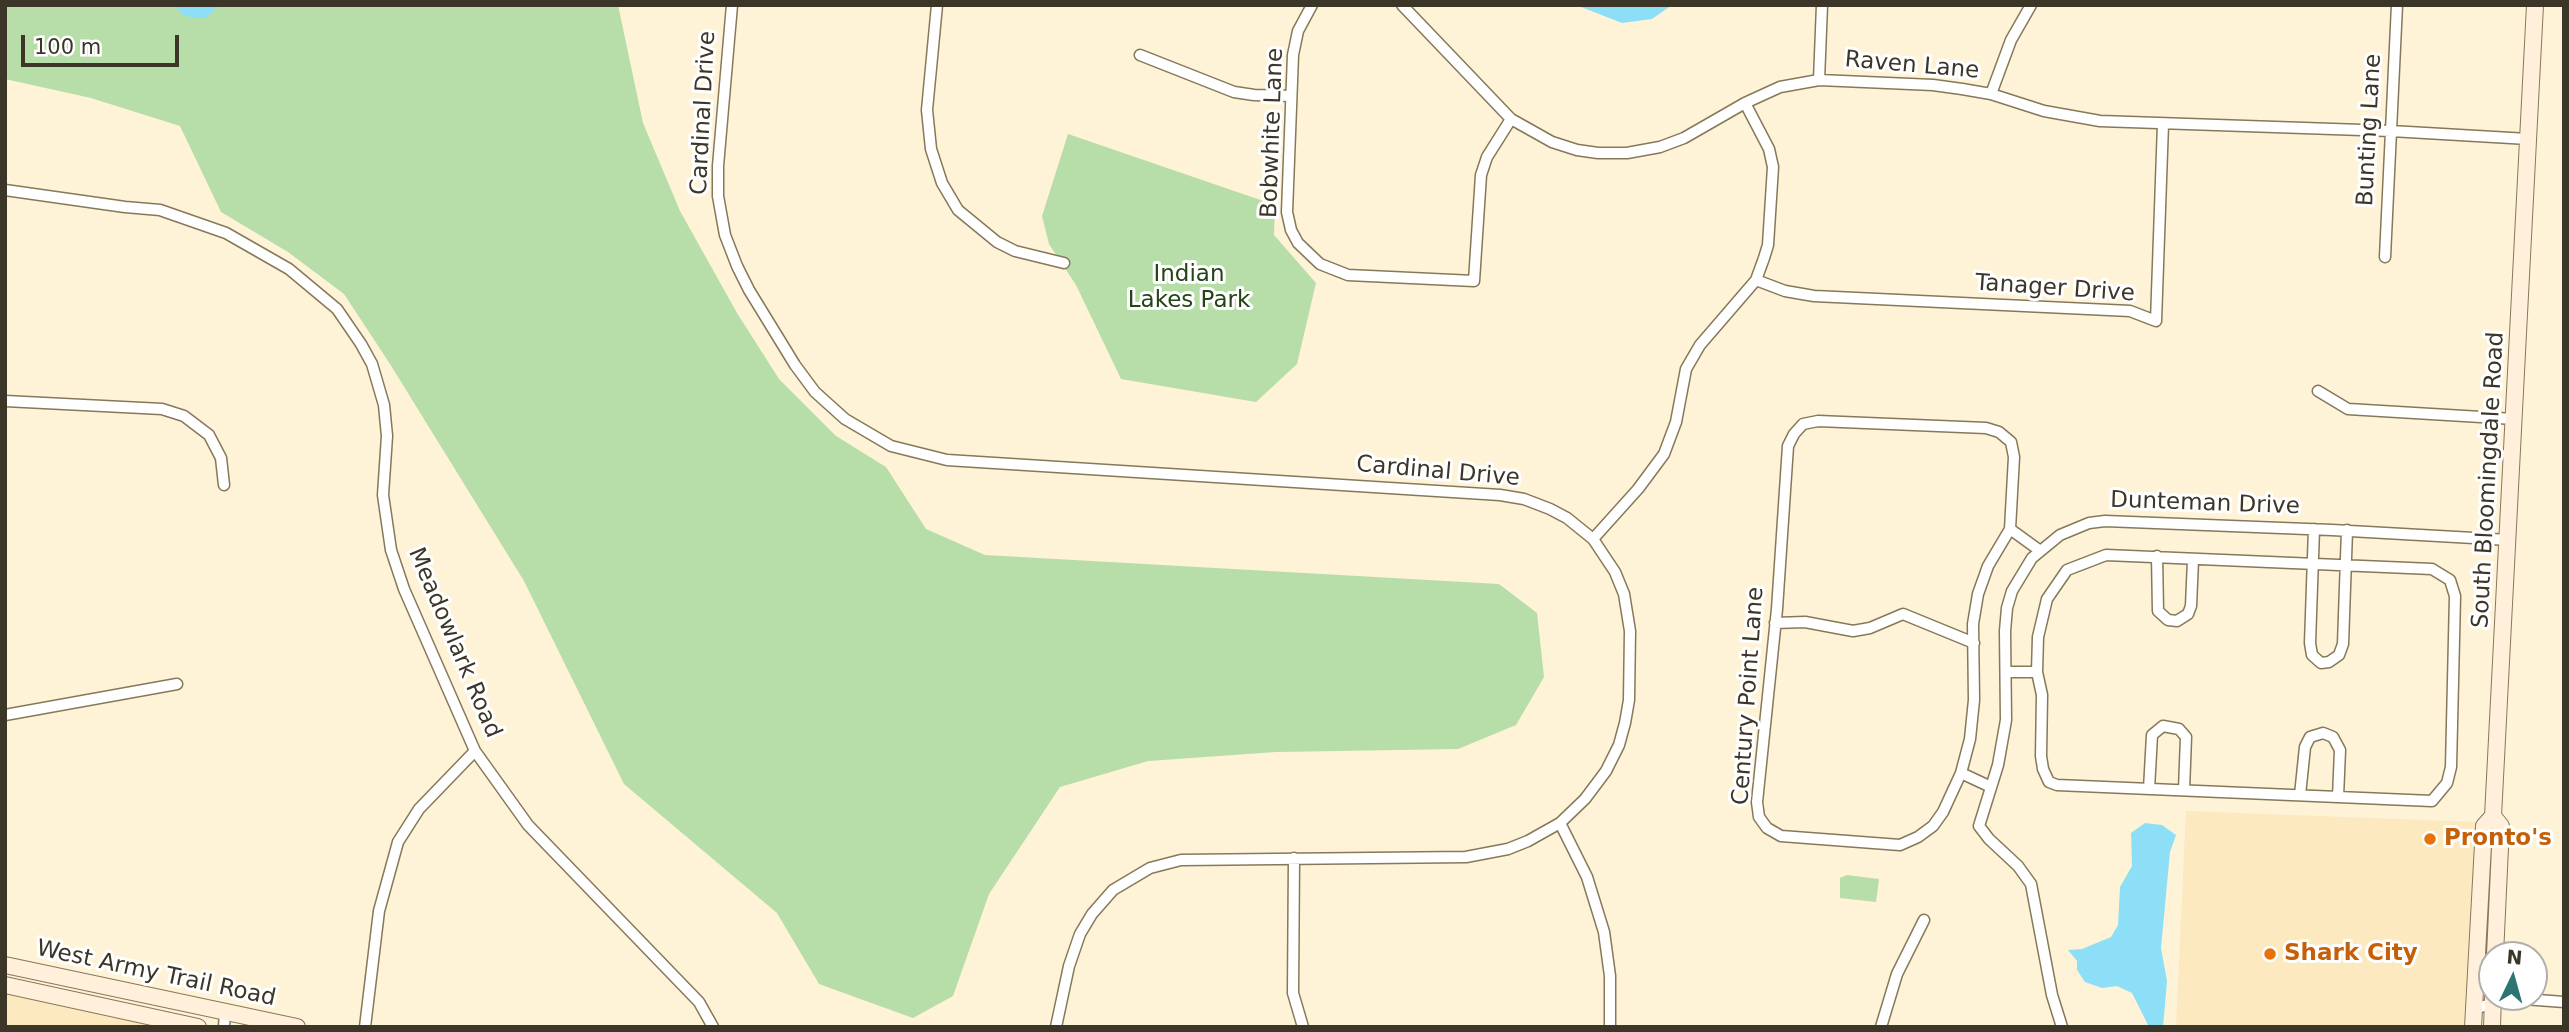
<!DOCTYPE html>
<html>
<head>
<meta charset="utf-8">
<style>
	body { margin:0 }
	#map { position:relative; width:2569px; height:1032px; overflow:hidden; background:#fef2d7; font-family:"DejaVu Sans",sans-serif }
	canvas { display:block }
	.frame { position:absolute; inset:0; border:7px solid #3c3629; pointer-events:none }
	.north { position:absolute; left:2478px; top:941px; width:70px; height:70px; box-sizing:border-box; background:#fff; border:2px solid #b1afa9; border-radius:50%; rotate:5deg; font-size:19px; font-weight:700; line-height:28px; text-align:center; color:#3c3629 }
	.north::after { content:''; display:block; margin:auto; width:24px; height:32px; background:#2c7572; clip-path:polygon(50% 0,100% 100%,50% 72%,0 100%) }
	.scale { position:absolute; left:21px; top:35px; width:158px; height:32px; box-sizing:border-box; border:4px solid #3c3629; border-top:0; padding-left:9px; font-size:21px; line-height:24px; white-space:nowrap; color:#3c3629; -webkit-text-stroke:5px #fff; paint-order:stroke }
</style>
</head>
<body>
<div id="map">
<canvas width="2569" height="1032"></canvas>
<div class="frame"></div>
<div class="north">N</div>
<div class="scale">100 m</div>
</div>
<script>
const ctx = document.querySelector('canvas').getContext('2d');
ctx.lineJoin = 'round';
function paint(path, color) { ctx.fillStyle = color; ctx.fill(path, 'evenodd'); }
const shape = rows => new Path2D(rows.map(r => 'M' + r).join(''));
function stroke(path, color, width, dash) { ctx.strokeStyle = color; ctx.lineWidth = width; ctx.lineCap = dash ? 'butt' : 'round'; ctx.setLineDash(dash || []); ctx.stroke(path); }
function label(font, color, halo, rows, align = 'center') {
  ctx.font = font + ' "DejaVu Sans",sans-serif'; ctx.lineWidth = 6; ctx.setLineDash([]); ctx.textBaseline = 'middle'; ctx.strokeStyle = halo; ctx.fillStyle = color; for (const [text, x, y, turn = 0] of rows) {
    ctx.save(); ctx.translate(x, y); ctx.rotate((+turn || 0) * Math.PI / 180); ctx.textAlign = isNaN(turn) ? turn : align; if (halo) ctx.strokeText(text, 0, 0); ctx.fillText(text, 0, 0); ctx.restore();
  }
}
paint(shape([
	[2186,811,2477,822,2466,1027,2176,1027],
	[5,993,169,1027,5,1027]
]), '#fce9c0');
paint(shape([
	[5,5,618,5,643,123,680,211,737,313,779,379,836,436,886,467,926,529,985,555,1499,584,1537,613,1544,677,1516,725,1458,749,1276,752,1148,761,1060,787,989,894,953,996,913,1018,819,984,777,913,624,784,524,581,390,364,344,294,288,252,221,212,180,126,91,98,5,79],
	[1068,134,1275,205,1274,235,1316,283,1297,364,1256,402,1121,379,1076,285,1049,244,1042,216],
	[1847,875,1879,879,1876,902,1840,898,1840,878]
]), '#b7dda9');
paint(shape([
	[174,5,219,5,206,18,193,18,183,15],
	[1576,5,1672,5,1652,19,1622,23],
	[2145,823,2162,825,2176,835,2170,852,2161,948,2167,981,2163,1027,2149,1027,2132,993,2117,986,2102,988,2085,982,2077,970,2077,961,2068,950,2082,949,2111,937,2118,925,2120,887,2132,866,2131,833]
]), '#8ddff7');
const minor = shape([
	[732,5,718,166,718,196,725,235,737,266,749,290,795,365,815,392,845,419,891,446,947,460,1500,495,1524,499,1550,509,1567,518,1593,539,1615,572,1624,594,1630,631,1629,700,1625,723,1619,745,1606,771,1585,799,1560,823,1528,841,1508,849,1466,857,1181,860,1150,868,1113,890,1092,914,1080,934,1069,966,1056,1027],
	[937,5,927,110,931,149,942,183,958,210,997,242,1015,251,1064,263],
	[1312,5,1298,31,1293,55,1287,212,1291,230,1298,243,1320,264,1348,275,1474,281,1481,175,1487,157,1511,119],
	[1402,5,1511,119,1552,142,1577,150,1598,153,1627,153,1660,147,1684,138,1745,103,1780,87,1819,80,1933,85,1962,89,1991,94,2044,111,2100,121,2391,131,2528,139],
	[1140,55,1234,92,1254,95,1291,96],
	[1819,80,1822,5],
	[1991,94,2011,40,2031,5],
	[5,190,125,207,160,210,226,233,289,269,337,309,361,344,372,364,384,405,387,436,383,495,391,550,404,589,475,751,528,825,699,1002,713,1027],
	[2385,257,2397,5],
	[1756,280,1785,291,1814,296,2130,311,2156,321,2163,124],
	[2318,391,2348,409,2514,419],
	[5,401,162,409,184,416,209,435,221,458,224,485],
	[1818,421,1986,428,1999,432,2011,442,2014,457,2010,529,1988,566,1978,594,1973,624,1974,700,1970,739,1961,773,1943,812,1933,826,1918,837,1900,845,1781,836,1767,828,1759,817,1757,802,1777,609,1788,446,1794,434,1803,424,1818,421],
	[2010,529,2039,550],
	[2314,529,2310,643,2312,655,2321,663,2329,662,2339,655,2343,644,2347,530],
	[1593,539,1638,489,1664,454,1676,422,1686,369,1700,345,1756,280,1764,258,1768,245,1773,167,1769,149,1745,103],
	[2106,555,2432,569,2450,580,2455,596,2451,767,2447,783,2432,801,2057,785,2049,782,2043,769,2041,756,2042,695,2037,672,2038,637,2047,599,2067,570,2106,555],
	[2157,556,2158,611,2168,620,2177,621,2188,614,2191,606,2193,560],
	[1775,623,1805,622,1853,631,1870,628,1903,614,1974,643],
	[2006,672,2037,672],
	[5,715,177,684],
	[1961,773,1991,787],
	[2149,789,2152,735,2163,726,2179,729,2186,737,2184,790],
	[2300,795,2305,747,2310,737,2323,733,2333,737,2340,750,2338,797],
	[1560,823,1587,877,1604,932,1610,976,1610,1027],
	[1294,858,1293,993,1303,1027],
	[2474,1009,2511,998,2564,1002],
	[224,1027,225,1012],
	[365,1027,379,911,398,842,419,809,475,751],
	[1881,1027,1897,974,1924,920],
	[2062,1027,2052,995,2031,884,2018,866,1989,839,1979,826,1998,765,2006,720,2005,631,2007,608,2012,591,2032,558,2060,535,2089,523,2105,521,2332,530,2509,540]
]);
const secondary = shape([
	[2495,955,2501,826,2493,816,2535,5],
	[5,965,297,1027],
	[5,985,198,1027],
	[2473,1027,2484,826,2493,816],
	[2492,1027,2493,997]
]);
stroke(minor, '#86795a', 13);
stroke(secondary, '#86795a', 18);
stroke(minor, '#fff', 10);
stroke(secondary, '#ffefdb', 16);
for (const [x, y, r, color] of [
	[2430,839,7,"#e8710a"],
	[2270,954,7,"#e8710a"]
]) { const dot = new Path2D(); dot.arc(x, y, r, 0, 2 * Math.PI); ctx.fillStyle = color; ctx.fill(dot); stroke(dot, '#fff', 2.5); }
label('23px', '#3c3629', '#fff', [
	["Raven Lane",1912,66,5],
	["Cardinal Drive",704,113,-87],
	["Bunting Lane",2370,130,-87],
	["Bobwhite Lane",1273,133,-88],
	["Tanager Drive",2055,289,4],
	["Cardinal Drive",1438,472,5],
	["South Bloomingdale Road",2489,480,-87],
	["Dunteman Drive",2205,504,2],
	["Meadowlark Road",454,643,67],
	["Century Point Lane",1749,696,-86],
	["West Army Trail Road",156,974,12]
]);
label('23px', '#244516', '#fff', [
	["Indian",1189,275],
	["Lakes Park",1189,301]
]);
label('bold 23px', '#c56008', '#fff', [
	["Pronto's",2444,839],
	["Shark City",2284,954]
], 'left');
</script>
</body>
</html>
